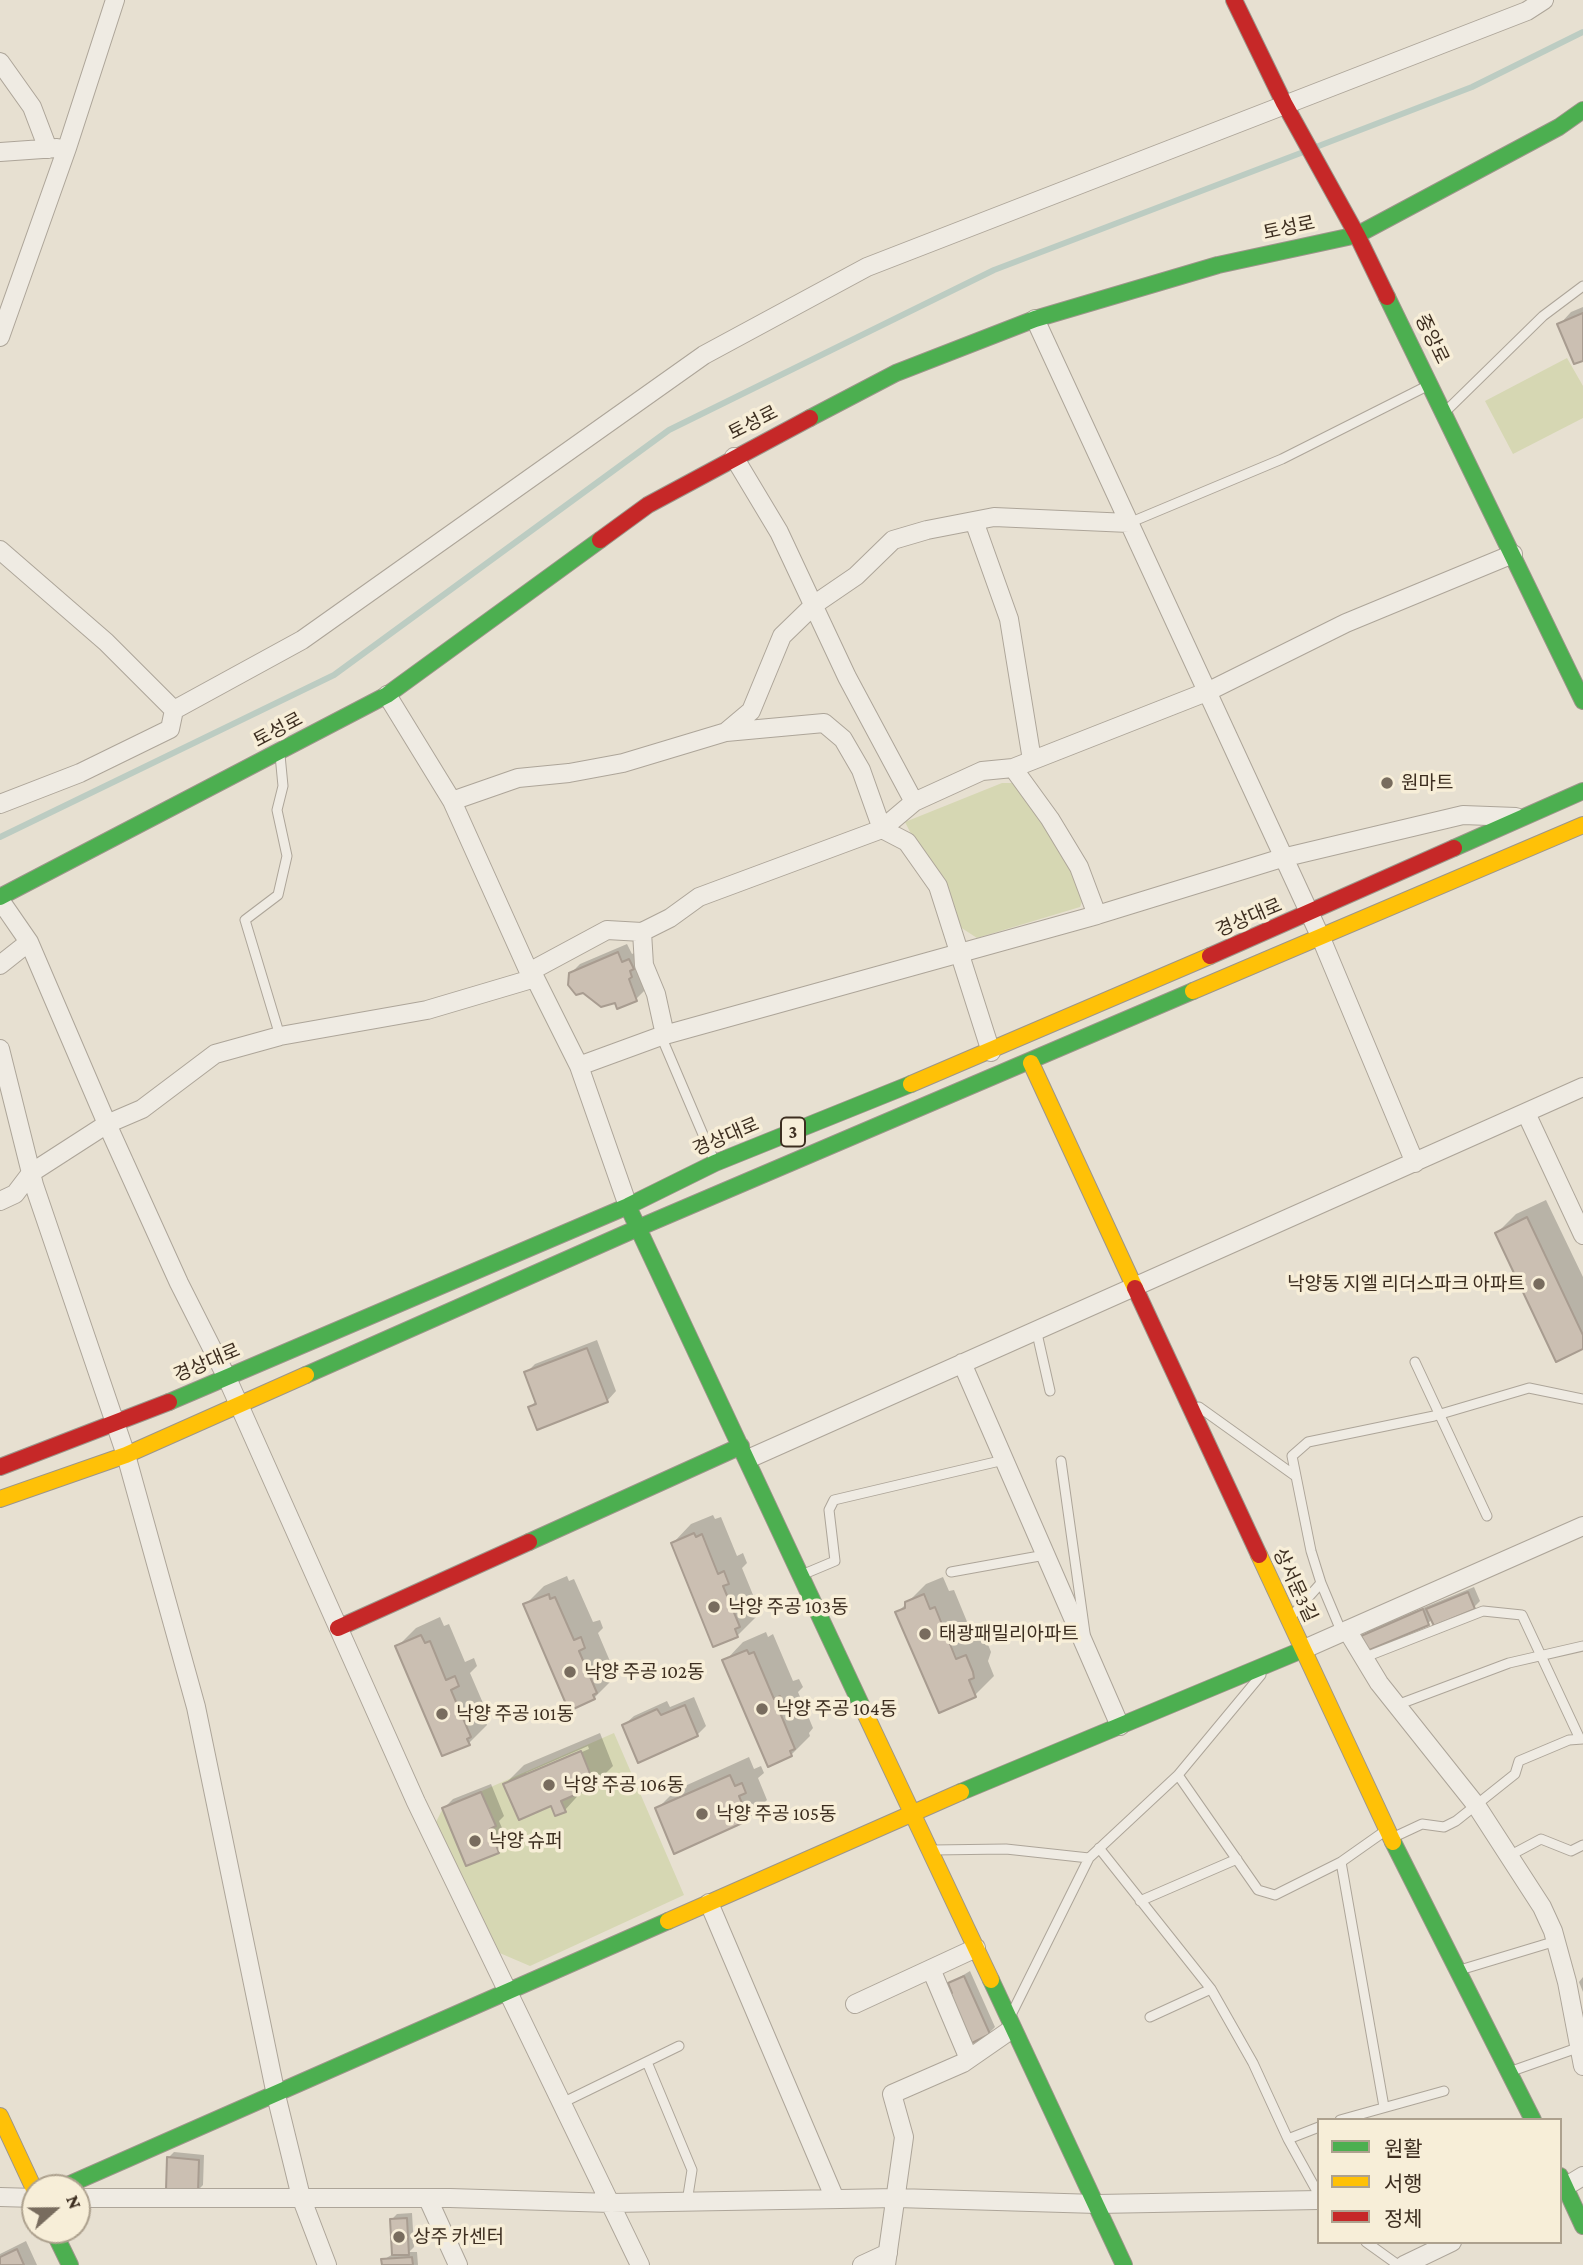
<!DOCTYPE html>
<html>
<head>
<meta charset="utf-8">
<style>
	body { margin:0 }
	#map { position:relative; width:1583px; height:2265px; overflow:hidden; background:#e7e0d1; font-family:"Crimson Pro","Noto Sans KR",serif }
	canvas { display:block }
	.legend { position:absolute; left:1317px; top:2118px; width:245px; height:126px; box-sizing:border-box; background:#f7eed8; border:2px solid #ada18e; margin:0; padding:9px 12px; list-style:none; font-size:21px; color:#3d2e20 }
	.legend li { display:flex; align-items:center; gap:14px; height:35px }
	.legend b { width:35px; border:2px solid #ada18e }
	.north { position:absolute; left:21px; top:2174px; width:70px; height:70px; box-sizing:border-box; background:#f7eed8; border:2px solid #ada18e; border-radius:50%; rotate:69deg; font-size:19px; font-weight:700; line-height:28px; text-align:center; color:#3d2e20 }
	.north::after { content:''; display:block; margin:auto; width:24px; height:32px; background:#786c5e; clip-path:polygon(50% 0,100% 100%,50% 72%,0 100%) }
</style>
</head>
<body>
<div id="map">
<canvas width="1583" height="2265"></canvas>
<ul class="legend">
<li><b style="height:9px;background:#4caf50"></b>원활</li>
<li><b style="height:9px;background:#ffc107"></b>서행</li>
<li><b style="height:9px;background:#c62828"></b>정체</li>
</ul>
<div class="north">N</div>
</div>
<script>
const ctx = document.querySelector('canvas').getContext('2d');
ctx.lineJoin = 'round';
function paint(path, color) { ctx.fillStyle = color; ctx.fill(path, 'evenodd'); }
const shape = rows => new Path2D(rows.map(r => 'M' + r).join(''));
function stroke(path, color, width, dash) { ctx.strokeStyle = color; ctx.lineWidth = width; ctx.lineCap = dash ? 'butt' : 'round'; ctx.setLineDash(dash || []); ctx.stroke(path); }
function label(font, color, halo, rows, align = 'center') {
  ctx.font = font + ' "Crimson Pro","Noto Sans KR",serif'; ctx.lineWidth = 7; ctx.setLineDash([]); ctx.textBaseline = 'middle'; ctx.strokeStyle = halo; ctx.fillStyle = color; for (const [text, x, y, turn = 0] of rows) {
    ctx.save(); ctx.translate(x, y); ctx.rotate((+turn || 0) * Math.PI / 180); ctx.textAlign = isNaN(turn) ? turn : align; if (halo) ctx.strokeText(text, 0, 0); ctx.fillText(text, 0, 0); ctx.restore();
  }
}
paint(shape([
	[1567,358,1583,386,1583,418,1513,454,1485,401],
	[1002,783,1016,783,1049,826,1085,894,1080,907,977,938,957,925,905,822],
	[614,1733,684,1895,530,1966,495,1951,435,1824,443,1808]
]), '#d6d7b3');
paint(shape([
	[1583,307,1583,359,1559,325,1571,312],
	[627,944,632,954,639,951,645,990,636,999,616,1001,570,974,580,964],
	[1546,1200,1583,1277,1583,1347,1497,1233,1516,1214],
	[597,1340,616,1391,607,1401,530,1407,536,1401,526,1373,535,1364],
	[713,1515,715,1519,721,1517,737,1556,743,1553,747,1563,742,1568,758,1607,754,1611,756,1617,737,1636,714,1645,673,1543,691,1524],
	[567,1576,569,1581,574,1579,593,1622,600,1620,603,1628,598,1633,615,1673,613,1679,594,1698,525,1605,544,1586],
	[943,1577,949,1591,954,1590,975,1641,985,1637,991,1652,988,1661,994,1676,975,1695,897,1613,926,1584],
	[1474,1587,1480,1601,1474,1607,1433,1619,1428,1623,1363,1636,1369,1630],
	[440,1617,444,1626,449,1624,465,1662,474,1658,477,1666,470,1673,489,1717,485,1720,487,1725,468,1744,397,1647,416,1628],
	[766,1632,768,1637,773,1634,793,1681,799,1679,803,1687,798,1692,813,1728,809,1733,810,1736,791,1755,725,1661,743,1642],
	[694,1697,706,1726,697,1735,624,1725,634,1716,667,1701,670,1707],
	[600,1733,613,1766,594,1785,583,1790,565,1810,505,1784,524,1765],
	[588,1746,589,1749,526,1776,526,1773],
	[749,1757,754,1769,761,1766,764,1773,758,1778,767,1800,748,1819,657,1809,676,1790],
	[491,1784,504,1816,499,1821,508,1842,498,1851,467,1864,444,1808,453,1799],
	[970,1971,995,2027,989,2033,949,1995,954,1991,950,1983],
	[1583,1977,1583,1992,1579,1982],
	[174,2152,204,2155,203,2185,197,2191,169,2157],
	[412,2213,414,2247,409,2252,417,2252,418,2265,383,2265,383,2260,393,2254,391,2220,397,2214],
	[26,2241,37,2265,0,2265,0,2254]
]), '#0003');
stroke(shape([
	[1316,147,1472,87,1583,32],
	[0,837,334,675,669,430,994,270,1306,151]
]), '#bcccc2', 6);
const building = shape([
	[1583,313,1583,361,1574,364,1557,324,1583,313],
	[618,952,622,962,629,959,634,969,630,971,632,977,629,979,637,1001,617,1009,615,1003,601,1007,583,993,576,995,568,985,569,973,618,952],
	[1527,1217,1583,1335,1583,1349,1556,1362,1495,1233,1527,1217],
	[587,1348,608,1402,537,1430,528,1407,536,1404,524,1372,587,1348],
	[694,1533,696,1537,702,1534,718,1574,724,1571,729,1584,723,1586,740,1627,735,1629,738,1637,713,1647,671,1543,694,1533],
	[1468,1592,1475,1609,1434,1626,1426,1609,1468,1592],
	[549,1594,550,1599,555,1597,574,1640,581,1637,585,1648,579,1651,597,1693,593,1695,595,1699,569,1711,523,1604,549,1594],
	[924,1594,930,1609,935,1607,956,1659,966,1655,973,1672,974,1678,969,1680,976,1697,939,1713,895,1612,905,1608,905,1602,924,1594],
	[1423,1609,1429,1625,1367,1651,1361,1636,1423,1609],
	[421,1635,425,1643,430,1641,446,1680,455,1676,459,1686,451,1690,471,1737,467,1739,470,1745,442,1756,395,1646,421,1635],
	[747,1650,749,1654,754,1652,774,1699,780,1696,785,1707,779,1710,795,1749,790,1751,792,1756,768,1767,722,1660,747,1650],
	[685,1705,698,1736,638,1763,622,1725,657,1709,661,1715,685,1705],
	[581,1751,595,1786,561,1801,566,1812,555,1816,551,1806,519,1820,503,1784,581,1751],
	[730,1775,735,1786,742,1783,746,1793,739,1796,749,1820,674,1854,655,1808,730,1775],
	[481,1792,496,1826,490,1829,499,1853,466,1866,442,1808,481,1792],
	[964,1976,990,2034,970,2044,947,1995,952,1993,948,1983,964,1976],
	[167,2157,199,2160,198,2192,166,2190,167,2157],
	[407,2218,409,2255,392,2255,390,2219,407,2218],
	[17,2249,24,2265,0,2265,0,2257,17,2249],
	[412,2257,413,2265,382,2265,381,2259,412,2257]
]);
paint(building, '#cbbfb2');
stroke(building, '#a89c90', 2);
const lane = shape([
	[1445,412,1543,316,1583,286],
	[1129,523,1282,459,1429,385],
	[280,1036,245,920,278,895,287,856,277,810,283,786,280,755],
	[661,1036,713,1158],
	[1036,1329,1050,1391],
	[1415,1362,1487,1516],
	[1199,1407,1294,1475],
	[1061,1461,1085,1633],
	[951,1572,1045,1555],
	[804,1574,835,1561,829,1510,834,1500,1004,1460],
	[1321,1583,1342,1633],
	[1290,1618,1321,1583,1311,1551,1292,1456,1308,1442,1434,1416,1529,1388,1583,1399],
	[1363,1658,1483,1611,1522,1615,1580,1739],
	[1397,1705,1509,1663,1583,1646],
	[1178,1775,1258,1890,1275,1895,1341,1862,1385,1831],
	[1392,1838,1422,1824,1444,1827,1456,1821,1515,1774,1519,1761,1569,1740,1583,1739],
	[1099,1848,1211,1989,1253,2063,1288,2139,1319,2195],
	[933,1850,1006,1849,1089,1858],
	[1509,1856,1541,1839,1571,1851,1583,1845],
	[1341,1862,1384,2107],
	[1140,1901,1237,1859],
	[1460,1970,1556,1941],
	[1011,2015,1089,1858,1178,1775,1261,1675],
	[1150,2017,1211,1989],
	[647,2062,692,2170,687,2202],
	[1512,2071,1580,2047],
	[562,2103,679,2046],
	[1340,2120,1444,2091],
	[1288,2139,1319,2127],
	[1366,2242,1398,2265]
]);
const street = shape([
	[0,62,32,107,48,149],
	[0,152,57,148],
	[1035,319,1321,938,1415,1163],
	[0,337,67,148,115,0],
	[734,457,779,532,847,677,914,802],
	[974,521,1009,619,1032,760],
	[0,550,106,642,174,710,302,640,704,355,867,267,1527,11,1544,0],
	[387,695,452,801,529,972,535,978],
	[726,732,824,723,843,739,861,770,882,829,907,842,938,886,991,1052],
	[1013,768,1050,819,1079,867,1097,915],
	[452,801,518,778,569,773,623,763,726,732,751,711,782,636,815,604,856,576,893,540,927,530,994,517,1129,523],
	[0,804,80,773,170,729,174,710],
	[0,900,29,942],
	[0,965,29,942,107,1124,142,1109,215,1054,280,1036,427,1010,535,978,579,1066,661,1036,1097,915,1282,858,1463,815,1516,817],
	[529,972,607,930,642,932],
	[665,1035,656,994,644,965,642,932,670,918,699,897,882,829,914,802,982,771,1013,768,1209,691,1346,623,1513,554],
	[0,1049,34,1185,126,1455,196,1707,276,2095,301,2197,327,2265],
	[579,1066,628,1206],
	[1526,1113,1583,1235],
	[0,1201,15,1194,31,1173,107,1124,179,1283,227,1378,416,1802,640,2265],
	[962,1363,1120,1726],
	[748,1459,1583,1087],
	[1347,1630,1379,1683,1476,1805,1542,1907,1553,1931,1567,1982,1583,2066],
	[1302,1650,1583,1526],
	[709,1903,835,2199],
	[931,1969,969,2059],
	[855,2004,976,1948],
	[1560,2190,1583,2176],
	[0,2197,35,2198],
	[77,2198,450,2198,611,2203,897,2198,1097,2204,1319,2200],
	[428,2199,458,2265],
	[862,2265,888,2253],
	[886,2265,904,2137,892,2094,963,2063,1012,2029],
	[1404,2265,1452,2242]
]);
const fast = shape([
	[1387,297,1583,701],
	[810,418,896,373,1035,319,1218,265,1357,235,1559,127,1583,110],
	[1454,848,1583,791],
	[0,897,387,695,600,540],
	[631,1213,864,1711],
	[306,1375,638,1228,1193,991],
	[169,1402,628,1206,715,1163,911,1084],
	[529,1542,741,1446],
	[961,1792,1302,1650],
	[1393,1842,1533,2120],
	[991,1980,1124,2265],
	[1560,2176,1583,2226],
	[61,2188,668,1921],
	[53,2230,70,2265]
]);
const slow = shape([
	[1193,991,1583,825],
	[1031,1063,1135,1288],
	[911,1084,1210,956],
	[0,1499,126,1455,306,1375],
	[1259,1555,1393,1842],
	[864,1711,991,1980],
	[668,1921,961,1792],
	[0,2116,35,2191]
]);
const jam = shape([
	[1234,0,1284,103,1357,235,1387,297],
	[600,540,648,505,810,418],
	[1210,956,1454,848],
	[1135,1288,1259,1555],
	[0,1467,169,1402],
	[338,1628,529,1542]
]);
stroke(lane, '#ada599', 11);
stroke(street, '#ada599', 20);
stroke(fast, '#9c958a', 18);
stroke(slow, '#9c958a', 18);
stroke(jam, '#9c958a', 18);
stroke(lane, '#efebe3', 9);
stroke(street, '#efebe3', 18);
stroke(fast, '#4caf50', 16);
stroke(slow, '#ffc107', 16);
stroke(jam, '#c62828', 16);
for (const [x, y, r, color] of [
	[1387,783,7,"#786c5e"],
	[1539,1284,7,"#786c5e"],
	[714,1607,7,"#786c5e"],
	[925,1634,7,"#786c5e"],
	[570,1672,7,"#786c5e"],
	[762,1709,7,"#786c5e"],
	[442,1714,7,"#786c5e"],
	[549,1785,7,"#786c5e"],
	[702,1814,7,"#786c5e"],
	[475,1841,7,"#786c5e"],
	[399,2237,7,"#786c5e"]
]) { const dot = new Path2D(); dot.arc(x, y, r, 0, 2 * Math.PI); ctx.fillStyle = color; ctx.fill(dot); stroke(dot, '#f7eed8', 2.5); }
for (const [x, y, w] of [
	[793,1132,24]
]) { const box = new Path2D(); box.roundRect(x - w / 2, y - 14.5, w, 29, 5); ctx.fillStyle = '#f7eed8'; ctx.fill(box); stroke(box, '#3d2e20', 2); }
label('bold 18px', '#3d2e20', null, [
	["3",793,1132]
]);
label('19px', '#3d2e20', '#f7eed8', [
	["토성로",1289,228,-12],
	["중앙로",1432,339,64],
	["토성로",753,423,-27],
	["토성로",278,730,-28],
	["경상대로",1249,918,-23],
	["경상대로",726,1137,-23],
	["경상대로",207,1363,-23],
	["상서문3길",1295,1585,65]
]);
label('19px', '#3d2e20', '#f7eed8', [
	["원마트",1401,783],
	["낙양동 지엘 리더스파크 아파트",1525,1284,"right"],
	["낙양 주공 103동",728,1607],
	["태광패밀리아파트",939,1634],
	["낙양 주공 102동",584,1672],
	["낙양 주공 104동",776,1709],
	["낙양 주공 101동",456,1714],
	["낙양 주공 106동",563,1785],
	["낙양 주공 105동",716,1814],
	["낙양 슈퍼",489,1841],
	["상주 카센터",413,2237]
], 'left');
</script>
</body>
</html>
